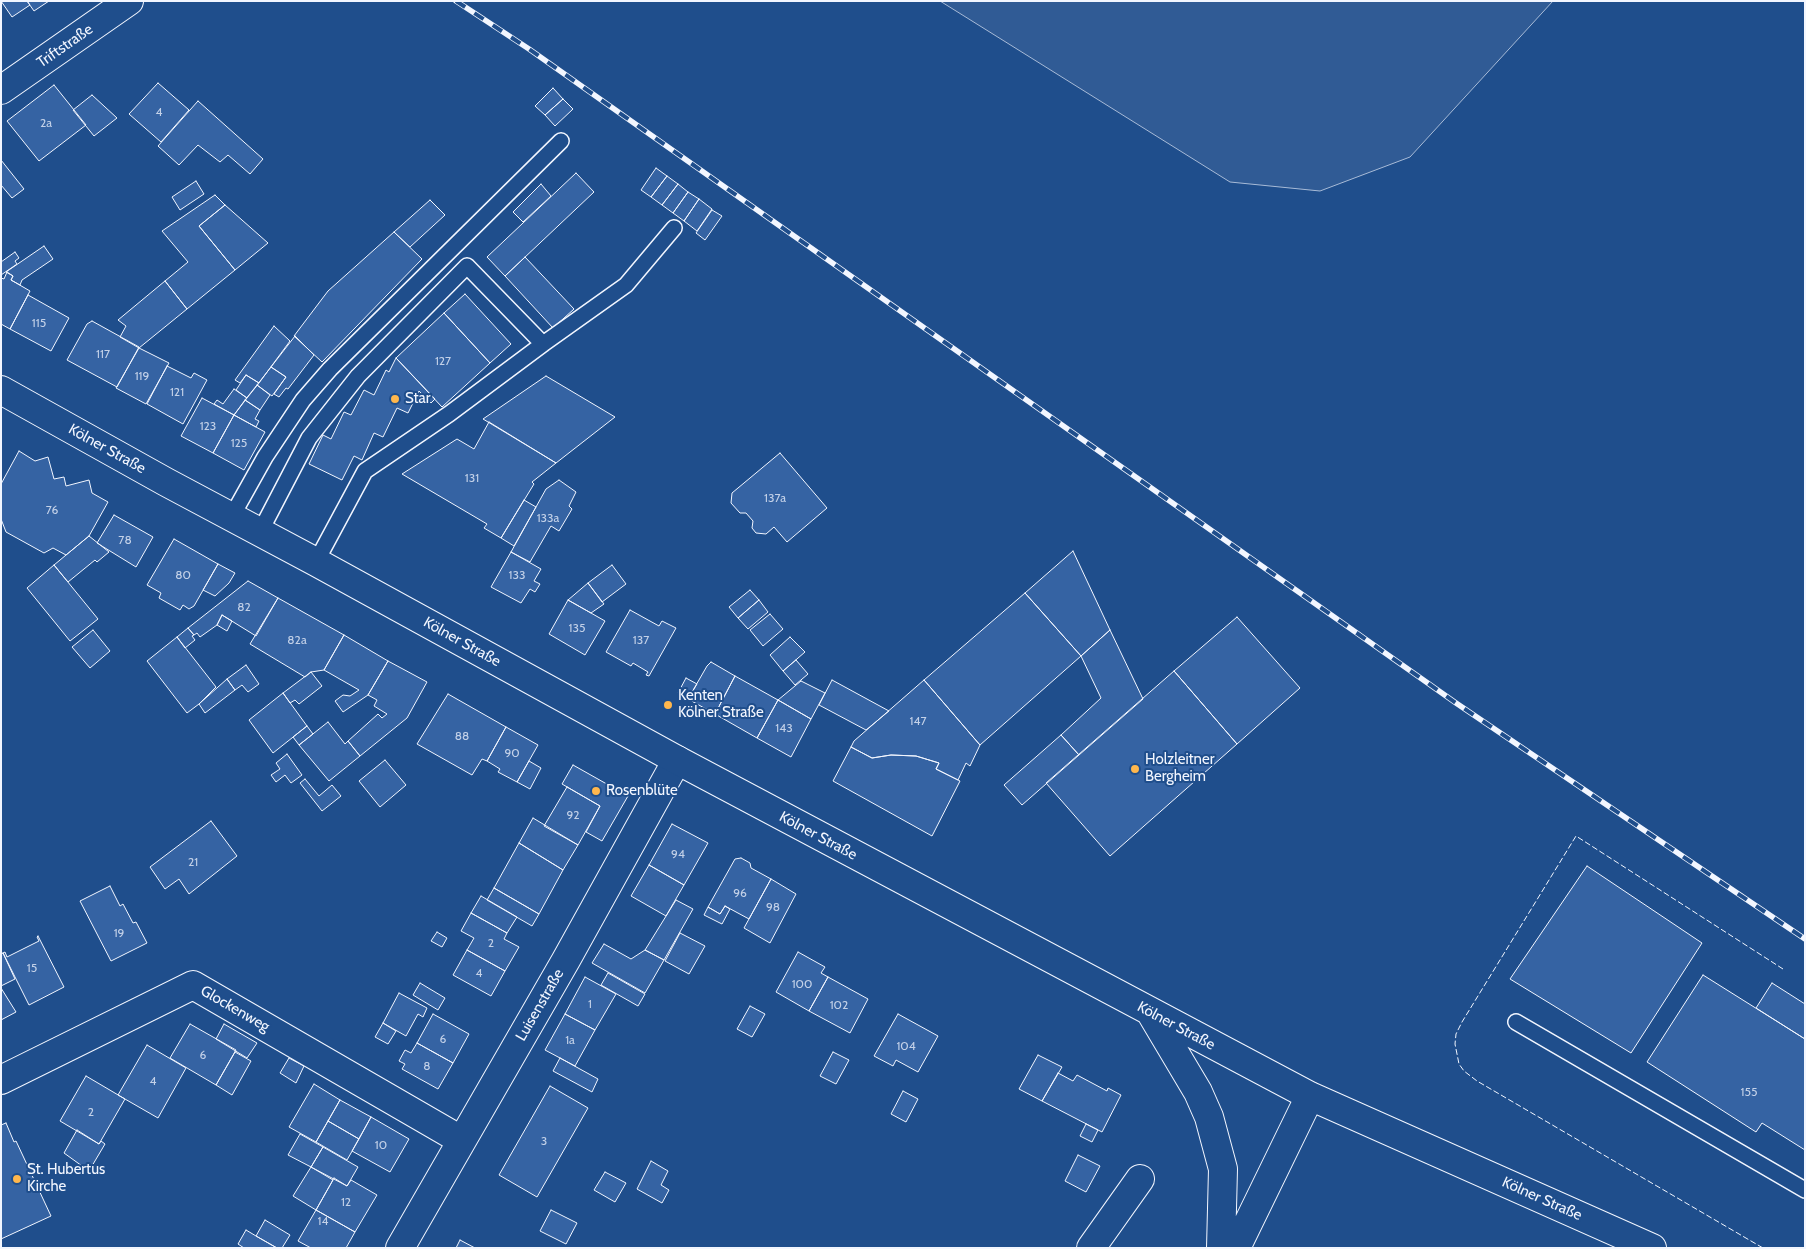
<!DOCTYPE html>
<html>
<head>
<meta charset="utf-8">
<style>
	body { margin:0 }
	#map { position:relative; width:1806px; height:1249px; overflow:hidden; background:#1f4e8c; font-family:Cabin,sans-serif }
	canvas { display:block }
	.frame { position:absolute; inset:0; border:2px solid #f2f6ff; pointer-events:none }
</style>
</head>
<body>
<div id="map">
<canvas width="1806" height="1249"></canvas>
<div class="frame"></div>
</div>
<script>
const ctx = document.querySelector('canvas').getContext('2d');
ctx.lineJoin = 'round';
function paint(path, color) { ctx.fillStyle = color; ctx.fill(path, 'evenodd'); }
const shape = rows => new Path2D(rows.map(r => 'M' + r).join(''));
function stroke(path, color, width, dash) { ctx.strokeStyle = color; ctx.lineWidth = width; ctx.lineCap = dash ? 'butt' : 'round'; ctx.setLineDash(dash || []); ctx.stroke(path); }
function label(font, color, halo, rows, align = 'center') {
  ctx.font = font + ' Cabin,sans-serif'; ctx.lineWidth = 4; ctx.setLineDash([]); ctx.textBaseline = 'middle'; ctx.strokeStyle = halo; ctx.fillStyle = color; for (const [text, x, y, turn = 0] of rows) {
    ctx.save(); ctx.translate(x, y); ctx.rotate((+turn || 0) * Math.PI / 180); ctx.textAlign = isNaN(turn) ? turn : align; if (halo) ctx.strokeText(text, 0, 0); ctx.fillText(text, 0, 0); ctx.restore();
  }
}
const built = shape([
	[940,1,1553,1,1410,157,1320,191,1230,182,940,1]
]);
paint(built, '#305b95');
stroke(built, '#a8bbd7', 1);
const building = shape([
	[1,1,27,1,30,5,12,17,1,1],
	[27,1,49,1,34,11,27,1],
	[158,83,189,110,161,142,129,114,158,83],
	[54,85,86,125,39,161,7,121,54,85],
	[553,88,563,99,545,115,535,106,553,88],
	[92,95,117,118,94,136,73,110,92,95],
	[563,99,573,109,555,126,545,115,563,99],
	[198,101,263,159,250,174,228,155,220,162,198,145,179,165,158,146,198,101],
	[1,160,24,189,12,198,1,185,1,160],
	[656,168,667,176,651,197,641,190,656,168],
	[576,173,594,192,505,276,487,257,576,173],
	[667,176,678,184,662,205,651,197,667,176],
	[196,181,204,194,180,210,172,197,196,181],
	[541,184,551,196,523,222,513,212,541,184],
	[678,184,688,192,673,213,662,205,678,184],
	[688,192,699,199,684,221,673,213,688,192],
	[215,195,225,205,199,226,235,270,187,309,165,281,188,262,162,231,215,195],
	[699,199,712,209,697,231,684,221,699,199],
	[430,200,445,215,410,247,394,232,430,200],
	[225,205,268,243,235,270,199,226,225,205],
	[712,210,722,216,705,240,696,233,712,210],
	[394,232,422,259,322,362,294,336,328,291,394,232],
	[44,246,53,259,22,280,20,285,11,280,13,276,6,272,44,246],
	[15,252,19,258,15,261,17,264,1,275,1,262,15,252],
	[525,257,574,309,553,328,505,276,525,257],
	[7,272,13,276,11,280,30,291,10,329,1,324,1,278,4,279,7,272],
	[165,281,187,309,139,348,120,337,126,326,118,320,165,281],
	[465,294,511,344,490,363,444,313,465,294],
	[28,295,69,318,51,351,10,329,28,295],
	[444,313,490,363,442,407,396,358,444,313],
	[92,321,139,347,117,387,67,360,87,324,92,321],
	[274,326,290,341,259,383,246,375,240,383,235,380,274,326],
	[295,336,314,355,288,389,286,388,279,397,274,394,286,377,271,367,295,336],
	[139,348,169,363,146,404,116,388,139,348],
	[396,358,435,399,431,403,419,391,408,413,397,408,383,437,374,433,362,460,354,456,342,480,309,464,323,435,331,439,344,412,351,415,364,390,374,395,386,370,389,372,396,358],
	[167,366,191,378,194,373,207,380,183,424,147,404,167,366],
	[271,367,286,377,272,396,257,385,271,367],
	[246,375,259,383,247,398,236,390,246,375],
	[546,376,615,417,556,463,483,419,546,376],
	[257,385,270,395,260,410,245,400,257,385],
	[234,389,247,398,234,415,214,404,217,400,223,404,234,389],
	[202,398,234,415,213,453,181,436,202,398],
	[245,400,260,410,255,419,259,421,256,427,234,415,245,400],
	[234,415,265,432,244,470,213,453,234,415],
	[489,422,556,463,532,482,534,484,501,538,484,528,487,524,402,474,457,439,474,449,489,422],
	[19,451,35,461,48,457,54,479,64,477,66,486,89,480,92,493,108,502,89,536,66,555,53,548,44,553,6,532,1,519,1,484,19,451],
	[780,453,827,508,787,542,774,527,766,534,756,533,752,528,753,521,746,513,740,513,731,503,732,493,780,453],
	[559,480,576,492,569,506,572,509,559,531,551,526,530,562,511,552,546,489,559,480],
	[524,500,536,507,514,546,501,538,524,500],
	[114,515,153,537,136,567,97,543,114,515],
	[89,536,109,552,97,562,95,560,68,582,54,565,89,536],
	[174,539,218,564,194,606,189,609,183,605,180,610,159,598,161,593,147,585,174,539],
	[1073,551,1110,630,1081,656,1025,593,1073,551],
	[511,552,541,569,534,581,540,584,535,592,530,589,521,603,491,587,511,552],
	[218,564,235,573,229,583,215,596,203,590,218,564],
	[54,565,98,619,70,641,27,588,54,565],
	[612,565,626,584,602,602,588,583,612,565],
	[248,581,278,598,256,636,222,615,217,625,200,637,197,633,194,635,188,628,248,581],
	[588,583,604,604,591,613,568,600,588,583],
	[750,590,759,600,738,618,729,607,750,590],
	[1025,593,1081,656,980,745,924,680,1025,593],
	[278,598,344,635,324,670,311,672,305,677,250,644,278,598],
	[568,600,605,621,585,655,549,634,568,600],
	[759,600,768,612,748,629,738,618,759,600],
	[630,610,659,626,662,621,676,628,649,676,646,675,648,672,633,663,631,666,606,652,630,610],
	[770,614,783,629,763,646,750,630,770,614],
	[222,615,232,621,227,631,217,625,222,615],
	[1237,617,1300,688,1237,744,1174,671,1237,617],
	[188,628,194,635,192,636,195,640,185,648,177,637,188,628],
	[93,630,110,651,90,668,72,647,93,630],
	[1110,630,1143,699,1079,755,1061,735,1101,698,1081,656,1110,630],
	[344,635,388,661,368,695,343,712,335,701,343,695,350,696,359,690,324,670,344,635],
	[177,637,216,687,199,704,187,713,147,661,177,637],
	[790,637,805,652,783,671,770,655,790,637],
	[796,660,808,674,795,685,783,671,796,660],
	[388,661,427,682,407,718,360,756,348,741,378,714,382,718,387,714,374,706,377,700,368,695,388,661],
	[711,662,735,676,715,714,688,699,707,666,711,662],
	[246,665,259,684,248,692,242,685,235,690,227,679,246,665],
	[1174,671,1237,744,1110,856,1046,783,1174,671],
	[311,672,322,686,299,704,295,700,290,703,283,693,311,672],
	[735,676,778,700,757,738,715,714,735,676],
	[686,678,697,684,688,699,678,693,686,678],
	[227,679,235,690,205,713,199,704,227,679],
	[832,680,889,711,866,730,819,705,832,680],
	[924,680,980,745,970,766,966,763,958,780,936,769,939,763,916,756,891,755,872,758,851,747,854,741,924,680],
	[801,681,825,693,811,719,778,700,801,681],
	[283,693,307,726,273,753,249,720,283,693],
	[448,694,506,727,487,761,482,759,472,775,417,744,448,694],
	[778,700,811,719,791,757,757,738,778,700],
	[328,722,345,744,348,741,360,756,329,781,299,745,328,722],
	[307,726,313,734,299,745,293,737,307,726],
	[506,727,538,745,517,782,498,772,500,769,487,761,506,727],
	[1061,735,1079,755,1022,805,1004,785,1061,735],
	[851,747,872,758,891,755,916,756,939,763,936,769,960,781,932,836,833,781,851,747],
	[287,754,302,775,291,783,285,775,276,782,271,775,280,769,276,763,287,754],
	[385,760,406,785,380,807,359,781,385,760],
	[529,761,541,768,530,789,517,782,529,761],
	[573,765,628,796,602,841,586,832,600,806,562,784,573,765],
	[305,779,319,796,332,785,341,796,322,811,300,783,305,779],
	[567,787,600,806,578,845,544,826,567,787],
	[533,818,578,845,563,870,519,843,533,818],
	[211,821,237,856,189,894,179,879,165,889,150,867,211,821],
	[672,824,708,843,684,885,649,865,672,824],
	[519,843,563,870,539,914,494,888,519,843],
	[741,858,750,863,751,868,771,879,749,919,725,906,720,914,708,907,735,859,741,858],
	[649,865,684,885,666,916,631,896,649,865],
	[1587,866,1702,943,1631,1053,1510,979,1587,866],
	[771,879,796,894,770,943,744,928,771,879],
	[110,886,120,906,123,904,133,923,136,922,147,943,111,961,80,901,110,886],
	[494,888,539,914,532,926,487,900,494,888],
	[481,896,517,917,507,933,471,913,481,896],
	[676,900,693,909,664,960,645,950,676,900],
	[725,906,730,909,722,924,704,915,708,907,720,914,725,906],
	[471,913,507,933,504,939,519,947,505,971,467,950,474,938,461,931,471,913],
	[437,932,447,938,442,947,431,941,437,932],
	[680,933,705,946,689,974,665,961,680,933],
	[38,936,64,987,29,1005,3,953,5,952,7,957,39,941,37,937,38,936],
	[604,944,631,959,645,950,664,960,645,993,592,963,604,944],
	[467,950,505,971,491,996,453,975,467,950],
	[798,952,825,967,821,973,828,977,809,1011,776,992,798,952],
	[3,953,15,979,1,986,1,954,3,953],
	[608,973,645,994,638,1006,601,985,608,973],
	[1703,975,1805,1039,1805,1150,1762,1123,1756,1132,1647,1062,1703,975],
	[585,977,616,994,595,1030,565,1014,585,977],
	[828,977,868,999,850,1033,809,1011,828,977],
	[420,983,445,998,438,1010,413,995,420,983],
	[1772,983,1805,1004,1805,1039,1756,1008,1772,983],
	[1,988,16,1012,1,1020,1,988],
	[399,993,427,1008,423,1017,418,1014,406,1036,383,1023,399,993],
	[750,1006,765,1014,752,1037,737,1029,750,1006],
	[433,1014,469,1034,453,1063,417,1043,433,1014],
	[565,1014,595,1030,575,1066,545,1050,565,1014],
	[898,1014,938,1036,918,1072,896,1060,893,1066,874,1056,898,1014],
	[383,1023,396,1031,388,1044,375,1037,383,1023],
	[190,1024,236,1050,216,1085,170,1058,190,1024],
	[224,1024,257,1043,247,1058,216,1039,224,1024],
	[417,1043,453,1063,438,1089,402,1069,405,1064,399,1061,405,1050,411,1053,417,1043],
	[147,1045,186,1068,158,1118,118,1095,147,1045],
	[235,1052,251,1061,232,1095,216,1085,235,1052],
	[833,1052,849,1060,836,1084,820,1076,833,1052],
	[1038,1055,1062,1067,1042,1101,1019,1089,1038,1055],
	[289,1058,304,1066,296,1083,280,1073,289,1058],
	[560,1058,598,1079,592,1092,553,1071,560,1058],
	[1058,1073,1073,1081,1077,1075,1107,1091,1108,1088,1121,1095,1102,1132,1042,1101,1058,1073],
	[86,1076,125,1099,99,1144,60,1121,86,1076],
	[314,1084,340,1100,316,1142,289,1127,314,1084],
	[550,1086,588,1108,537,1197,499,1175,550,1086],
	[903,1091,918,1099,906,1122,891,1114,903,1091],
	[340,1100,371,1117,359,1139,328,1121,340,1100],
	[371,1117,409,1139,390,1172,352,1151,371,1117],
	[328,1121,359,1139,347,1160,316,1142,328,1121],
	[6,1123,14,1142,16,1141,51,1216,1,1239,1,1125,6,1123],
	[1086,1124,1098,1130,1092,1142,1080,1136,1086,1124],
	[77,1130,99,1144,101,1141,105,1144,89,1171,64,1153,77,1130],
	[300,1134,323,1147,311,1167,288,1155,300,1134],
	[323,1147,358,1167,347,1186,311,1167,323,1147],
	[1078,1155,1100,1166,1086,1192,1065,1181,1078,1155],
	[651,1161,668,1171,661,1185,669,1190,662,1203,637,1189,651,1161],
	[311,1167,333,1180,316,1210,293,1196,311,1167],
	[605,1172,626,1183,615,1202,594,1190,605,1172],
	[334,1178,347,1186,351,1180,377,1195,355,1232,316,1210,334,1178],
	[316,1210,355,1232,346,1248,311,1248,298,1241,316,1210],
	[551,1210,577,1223,566,1244,540,1231,551,1210],
	[265,1220,290,1235,282,1248,277,1248,256,1236,265,1220],
	[246,1230,256,1236,277,1248,244,1248,238,1244,246,1230],
	[460,1240,475,1248,456,1248,460,1240]
]);
paint(building, '#3563a3');
stroke(building, '#f2f6ff', 1);
const service = shape([
	[543,344,626,285,674,228],
	[232,516,265,457,303,400,330,369,561,141],
	[260,532,309,438,358,376,467,266,543,344,449,414,365,471,316,562],
	[1516,1022,1805,1190]
]);
const minor = shape([
	[1,90,129,1],
	[1,1080,193,985,461,1140],
	[400,1248,566,960,677,760],
	[1091,1248,1140,1179]
]);
const secondary = shape([
	[1,390,166,482,316,562,677,760,1310,1096,1652,1248],
	[1151,1013,1198,1092,1209,1117,1223,1169,1221,1248],
	[1236,1248,1310,1096]
]);
stroke(service, '#f2f6ff', 18);
stroke(minor, '#f2f6ff', 30);
stroke(secondary, '#f2f6ff', 30);
stroke(service, '#1f4e8c', 15);
stroke(minor, '#1f4e8c', 28);
stroke(secondary, '#1f4e8c', 28);
const rail = shape([
	[456,1,529,49,1456,703,1805,939]
]);
stroke(rail, '#f2f6ff', 5.5);
stroke(rail, '#1f4e8c', 4, [11]);
stroke(shape([
	[1763,1248,1477,1081,1464,1071,1459,1064,1455,1044,1456,1034,1462,1022,1576,836,1783,969]
]), '#f2f6ff', 1, [6, 2.5]);
for (const [x, y, r, color] of [
	[395,399,5,"#ffb74d"],
	[668,705,5,"#ffb74d"],
	[1135,769,5,"#ffb74d"],
	[596,791,5,"#ffb74d"],
	[17,1179,5,"#ffb74d"]
]) { const dot = new Path2D(); dot.arc(x, y, r, 0, 2 * Math.PI); ctx.fillStyle = color; ctx.fill(dot); stroke(dot, '#1f4e8c', 2); }
label('12px', '#c3d1e8', null, [
	["4",159,112],
	["2a",46,123],
	["115",39,323],
	["117",103,354],
	["127",443,361],
	["119",142,376],
	["121",177,392],
	["123",208,426],
	["125",239,443],
	["131",472,478],
	["137a",775,498],
	["76",52,510],
	["133a",548,518],
	["78",125,540],
	["80",183,575],
	["133",517,575],
	["82",244,607],
	["135",577,628],
	["82a",297,640],
	["137",641,640],
	["147",918,721],
	["143",784,728],
	["88",462,736],
	["90",512,753],
	["92",573,815],
	["94",678,854],
	["21",193,862],
	["96",740,893],
	["98",773,907],
	["19",119,933],
	["2",491,943],
	["15",32,968],
	["4",479,973],
	["100",802,984],
	["1",590,1004],
	["102",839,1005],
	["6",443,1039],
	["1a",570,1040],
	["104",906,1046],
	["6",203,1055],
	["8",427,1066],
	["4",153,1081],
	["155",1749,1092],
	["2",91,1112],
	["3",544,1141],
	["10",381,1145],
	["12",346,1202],
	["14",323,1221]
]);
label('15px', '#f2f6ff', '#1f4e8c', [
	["Triftstraße",65,46,-35],
	["Kölner Straße",107,449,29],
	["Kölner Straße",462,642,29],
	["Kölner Straße",818,836,28],
	["Luisenstraße",540,1005,-60],
	["Glockenweg",235,1009,30],
	["Kölner Straße",1176,1026,28],
	["Kölner Straße",1542,1199,24]
]);
label('15px', '#f2f6ff', '#1f4e8c', [
	["Star",405,399],
	["Kenten",678,696],
	["Kölner Straße",678,713],
	["Holzleitner",1145,760],
	["Bergheim",1145,777],
	["Rosenblüte",606,791],
	["St. Hubertus",27,1170],
	["Kirche",27,1187]
], 'left');
</script>
</body>
</html>
